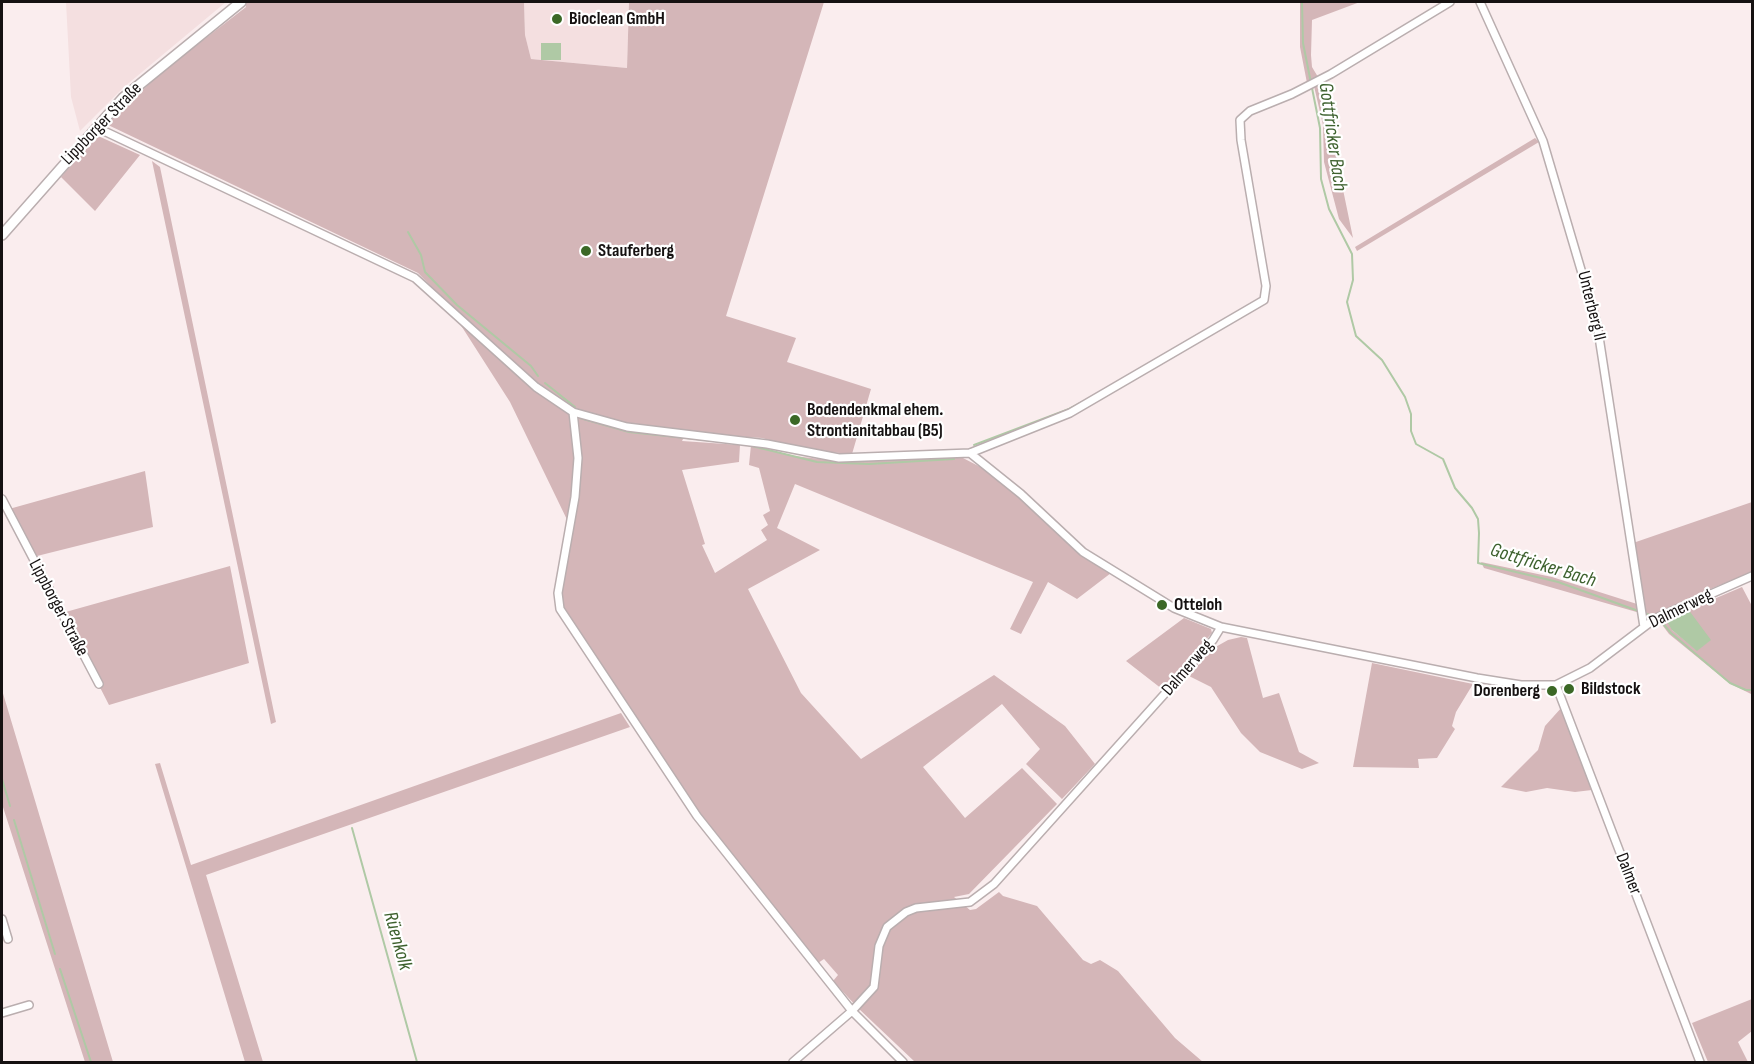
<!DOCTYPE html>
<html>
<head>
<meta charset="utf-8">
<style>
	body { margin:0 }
	#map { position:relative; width:1754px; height:1064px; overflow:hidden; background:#faedee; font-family:"Sofia Sans Condensed",sans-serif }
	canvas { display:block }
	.frame { position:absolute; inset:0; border:3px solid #151111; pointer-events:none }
</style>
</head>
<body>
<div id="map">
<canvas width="1754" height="1064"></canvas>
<div class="frame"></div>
</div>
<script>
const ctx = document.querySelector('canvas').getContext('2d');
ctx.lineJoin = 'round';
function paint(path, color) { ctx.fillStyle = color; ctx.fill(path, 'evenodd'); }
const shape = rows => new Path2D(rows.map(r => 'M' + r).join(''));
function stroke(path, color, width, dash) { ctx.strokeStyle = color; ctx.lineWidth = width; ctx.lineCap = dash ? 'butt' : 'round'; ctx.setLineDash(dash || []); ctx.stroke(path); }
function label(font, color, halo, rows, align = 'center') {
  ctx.font = font + ' "Sofia Sans Condensed",sans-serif'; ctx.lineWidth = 4.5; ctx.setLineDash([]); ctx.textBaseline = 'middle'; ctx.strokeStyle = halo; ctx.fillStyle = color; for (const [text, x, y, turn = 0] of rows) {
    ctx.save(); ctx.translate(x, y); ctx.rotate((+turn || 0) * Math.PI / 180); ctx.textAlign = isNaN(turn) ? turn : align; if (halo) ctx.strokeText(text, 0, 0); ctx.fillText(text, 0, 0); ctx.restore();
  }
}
paint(shape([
	[66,2,226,2,124,87,80,131,71,97],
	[524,2,629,2,627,68,531,59,525,35]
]), '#f4dfe0');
paint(shape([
	[244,2,524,2,525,35,531,59,627,68,629,2,824,2,726,316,796,338,787,362,871,389,852,454,805,450,762,438,686,433,682,441,740,445,739,462,682,470,705,544,702,545,715,573,767,540,761,530,768,525,763,515,770,511,759,468,749,465,751,445,794,456,838,461,947,457,963,458,988,471,1012,490,1072,547,1111,573,1077,599,1048,582,1021,634,1010,629,1033,582,795,484,777,528,820,550,748,589,801,693,861,759,994,675,1065,726,1095,764,1062,799,1026,764,1040,749,1002,704,923,767,965,818,1022,768,1057,804,969,894,954,897,970,910,976,909,999,892,1003,896,1037,906,1083,960,1091,964,1100,960,1118,971,1175,1038,1203,1062,915,1062,858,1008,833,981,838,975,824,959,818,963,699,815,563,608,560,592,573,532,510,402,446,302,418,273,106,124,163,71,246,7],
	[1300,2,1360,2,1312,20,1311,55,1312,67,1318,77,1307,83,1300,47],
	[1321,83,1353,238,1339,219,1324,162,1323,125,1314,86],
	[96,135,140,155,95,211,61,177],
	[1535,138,1539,142,1357,251,1355,247],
	[152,161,160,167,276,722,271,724],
	[145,471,153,527,33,557,9,509],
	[1752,502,1752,572,1698,594,1652,618,1646,617,1633,543],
	[1481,562,1552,577,1637,604,1640,613,1484,568],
	[230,566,249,663,109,705,62,613],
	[1742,587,1752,606,1751,694,1729,683,1669,634,1660,622],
	[1672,630,1710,640,1697,650],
	[1184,618,1211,629,1212,633,1162,689,1126,661],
	[1241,637,1247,638,1263,698,1279,693,1299,752,1319,763,1302,769,1260,752,1241,733,1211,687,1189,676,1212,649,1228,640],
	[1372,663,1473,684,1456,712,1452,726,1455,729,1437,758,1418,759,1419,768,1353,767],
	[2,690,113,1062,85,1062,2,804],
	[1562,707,1592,790,1575,792,1547,788,1526,792,1501,787,1538,750,1545,726],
	[621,713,630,727,206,875,263,1062,245,1062,155,764,160,763,191,865],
	[1752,999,1752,1031,1738,1042,1748,1062,1708,1062,1692,1023]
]), '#d4b6b8');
paint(shape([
	[541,43,561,43,561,60,541,60],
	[1688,609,1711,640,1697,651,1672,630,1666,620]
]), '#afc9a5');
stroke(shape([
	[1302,2,1303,43,1320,128,1321,179,1329,209,1352,254,1353,280,1347,302,1356,336,1382,360,1405,397,1411,414,1411,431,1416,444,1443,459,1455,488,1472,508,1478,519,1479,533,1478,563,1558,582,1655,617],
	[408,232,421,255,425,272,457,305,531,366,538,376],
	[1127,376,1225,319],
	[545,383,575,407],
	[580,418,629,432,734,443],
	[748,445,817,462,869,464,954,459],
	[974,445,1069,409,1088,399],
	[1692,599,1711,590],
	[1660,620,1671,633,1730,683,1746,690,1752,690],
	[2,779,10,806],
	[14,820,55,954],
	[352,828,417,1062],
	[60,969,91,1062]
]), '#afc9a5', 2);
const street = shape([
	[1480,2,1543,141,1597,324,1644,627],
	[94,130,104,131,415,278,536,387,573,412,627,427,767,444,839,458,970,453,1070,413,1264,300,1266,286,1241,140,1240,120,1250,111,1292,94,1331,74,1450,2],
	[573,412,578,458,575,497,558,593,560,609,697,816,852,1011,903,1062],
	[970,453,1021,494,1083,552,1174,608,1221,627,1477,678,1521,685,1556,685,1590,668,1656,618,1752,576],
	[2,499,99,684],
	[1556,685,1700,1062],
	[2,919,8,939],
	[2,1013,29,1005],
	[793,1062,852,1011,874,987,879,946,887,927,906,912,916,908,970,902,994,884,1213,640,1221,627]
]);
const secondary = shape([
	[2,235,123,98,241,2]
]);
stroke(street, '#baaeaf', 10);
stroke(secondary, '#baaeaf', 12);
stroke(street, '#fff', 7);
stroke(secondary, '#fff', 9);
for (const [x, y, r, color] of [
	[557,19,6,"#3b6826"],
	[586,251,6,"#3b6826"],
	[795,420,6,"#3b6826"],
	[1162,605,6,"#3b6826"],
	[1569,689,6,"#3b6826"],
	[1552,691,6,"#3b6826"]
]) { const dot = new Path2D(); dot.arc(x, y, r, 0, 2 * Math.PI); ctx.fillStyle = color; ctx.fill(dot); stroke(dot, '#fff', 2); }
label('bold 18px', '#151111', '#fff', [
	["Bioclean GmbH",569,19],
	["Stauferberg",598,251],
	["Bodendenkmal ehem.",807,410],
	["Strontianitabbau (B5)",807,431],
	["Otteloh",1174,605],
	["Bildstock",1581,689],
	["Dorenberg",1540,691,"right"]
], 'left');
label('18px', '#151111', '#fff', [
	["Lippborger Straße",102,124,-46],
	["Unterberg II",1591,306,76],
	["Lippborger Straße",58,608,62],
	["Dalmerweg",1681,609,-26],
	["Dalmerweg",1188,668,-49],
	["Dalmer",1628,874,69]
]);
label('italic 20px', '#3d612e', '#fff', [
	["Gottfricker Bach",1332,137,82],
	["Gottfricker Bach",1543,566,17],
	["Rüenkolk",397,941,74]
]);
</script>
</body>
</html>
